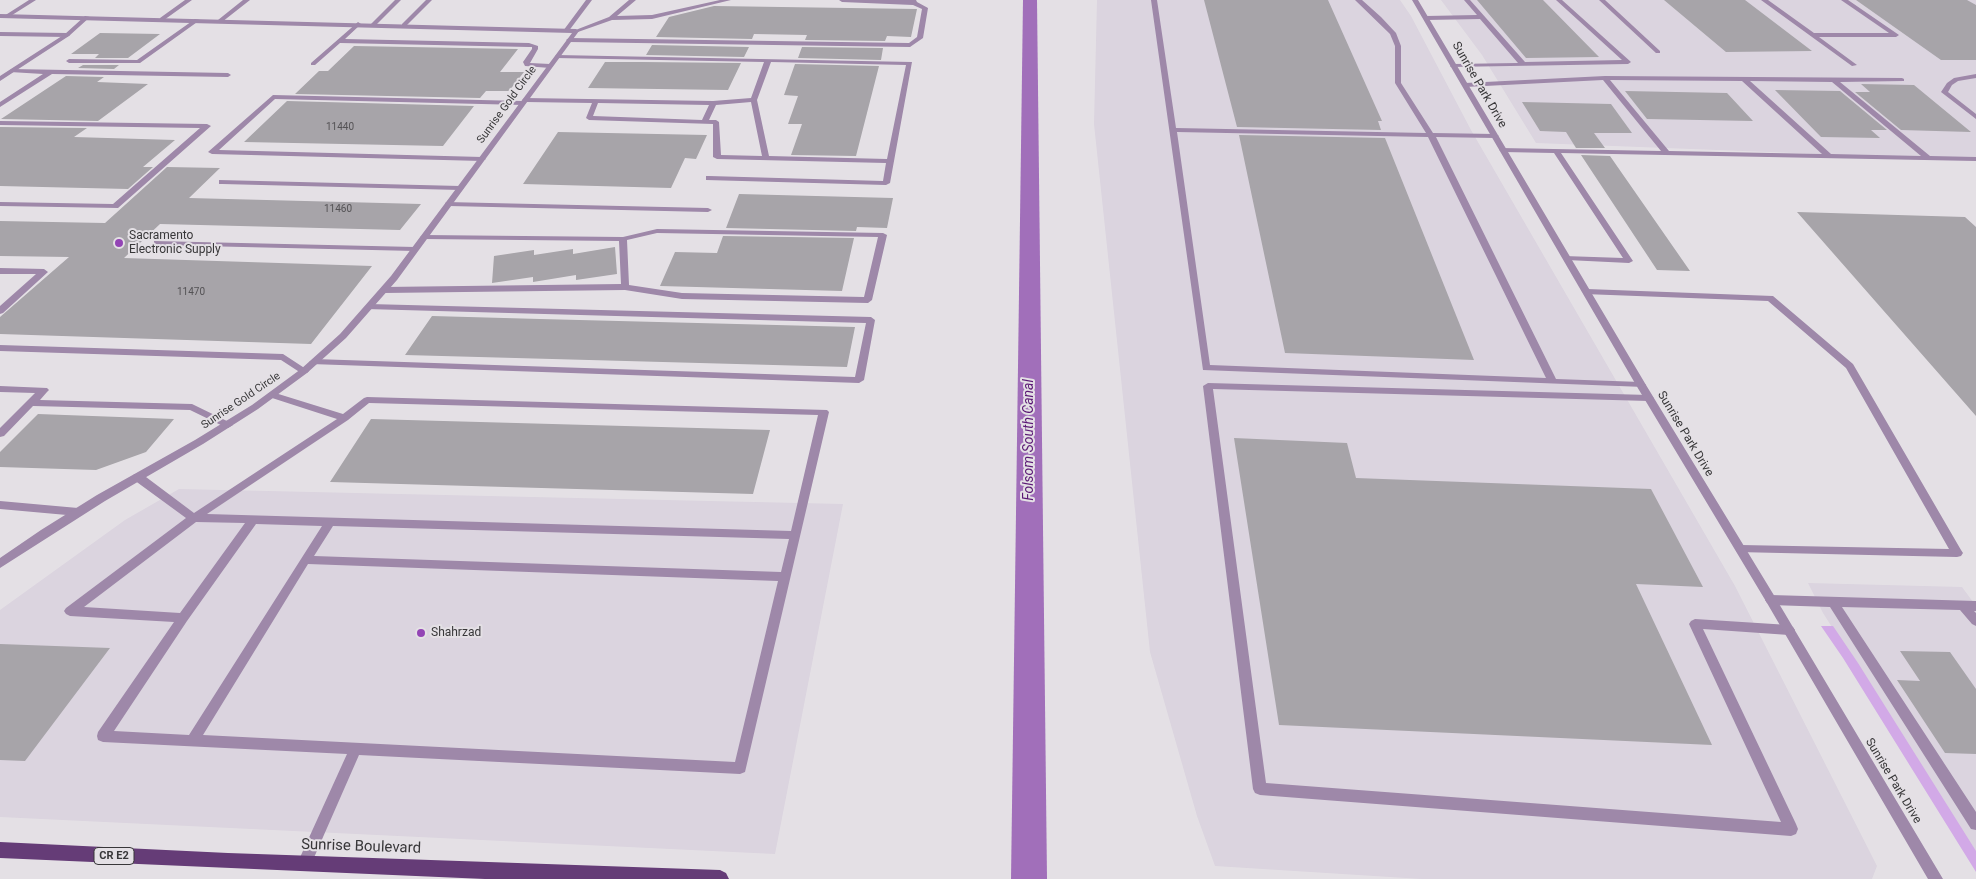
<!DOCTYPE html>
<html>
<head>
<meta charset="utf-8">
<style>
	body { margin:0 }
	canvas { display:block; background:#e4e0e5 }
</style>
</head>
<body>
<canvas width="1976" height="879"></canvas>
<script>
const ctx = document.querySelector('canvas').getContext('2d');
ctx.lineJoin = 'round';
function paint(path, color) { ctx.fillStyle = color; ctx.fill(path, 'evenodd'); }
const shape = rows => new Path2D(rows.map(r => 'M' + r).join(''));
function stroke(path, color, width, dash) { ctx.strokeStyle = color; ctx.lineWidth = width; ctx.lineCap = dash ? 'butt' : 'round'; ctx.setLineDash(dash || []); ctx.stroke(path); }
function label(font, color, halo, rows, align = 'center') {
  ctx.font = font + ' Roboto,sans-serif'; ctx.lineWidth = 4; ctx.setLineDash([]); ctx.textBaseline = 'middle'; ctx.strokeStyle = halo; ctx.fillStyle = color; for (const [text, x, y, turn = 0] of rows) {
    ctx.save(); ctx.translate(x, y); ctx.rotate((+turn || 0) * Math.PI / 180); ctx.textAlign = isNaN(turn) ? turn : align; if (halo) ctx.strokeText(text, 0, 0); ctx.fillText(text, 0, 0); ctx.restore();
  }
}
paint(shape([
	[1097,0,1400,0,1411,16,1471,130,1735,586,1877,866,1872,879,1422,879,1215,866,1197,816,1150,652,1094,124],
	[1441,0,1976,0,1976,160,1536,143,1482,55],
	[179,489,843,504,775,854,0,817,0,610,125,520],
	[1808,583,1962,587,1976,606,1976,853,1823,613]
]), '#dbd4df');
paint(shape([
	[1821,626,1833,626,1858,663,1976,851,1976,872,1843,658]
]), '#d2a9e7');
paint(shape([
	[1023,0,1037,0,1047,879,1011,879,1023,0]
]), '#a16fba');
paint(shape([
	[1204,0,1328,0,1382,121,1378,121,1381,130,1237,127],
	[1477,0,1543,0,1599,57,1526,58],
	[1664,0,1745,0,1812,51,1726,52],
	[1856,0,1967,0,1976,5,1976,60,1941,60],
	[714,6,917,9,911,37,887,36,885,41,805,40,807,35,754,34,752,39,656,37,669,17],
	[100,33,160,34,128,58,95,58,99,54,71,54],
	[652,45,749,47,744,57,646,55],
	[354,46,518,49,500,72,524,72,509,91,486,91,480,98,295,94,319,71,328,71],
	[802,47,883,48,881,60,798,58],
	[605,62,642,62,741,63,728,90,588,88],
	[795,64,879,66,856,156,791,155,802,124,788,124,798,96,784,95],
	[83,65,119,65,114,69,78,68],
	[66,76,104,77,97,82,148,84,98,121,1,119],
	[1861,84,1914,85,1971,132,1901,130,1855,92,1870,92],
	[1775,90,1840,91,1887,130,1871,130,1880,138,1821,137],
	[1625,91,1727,93,1753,121,1647,119],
	[287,101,474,106,443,146,244,142],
	[1522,102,1611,104,1632,133,1594,133,1605,148,1576,148,1566,132,1540,131],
	[0,127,87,128,74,137,175,140,143,167,153,167,128,189,0,186],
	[558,132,707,135,696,159,685,158,671,188,523,184],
	[1239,135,1385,138,1474,360,1285,353],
	[1581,155,1610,156,1690,271,1657,270],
	[167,167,220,168,189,198,421,204,400,230,160,224,124,258,372,266,311,344,0,334,0,317,69,257,0,256,0,221,105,223],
	[739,194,893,198,887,228,857,227,856,231,726,228],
	[1797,212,1965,217,1976,227,1976,416],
	[723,236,854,238,842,291,660,286,675,252,717,253],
	[615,247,617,274,576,280,576,275,533,282,533,277,492,283,494,256,534,250,534,255,573,249,573,254],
	[432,316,540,319,855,327,847,367,405,355],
	[38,414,174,419,146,452,96,470,0,467,0,452],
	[371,419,770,430,753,494,330,482],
	[1234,438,1347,443,1356,478,1651,489,1703,587,1636,584,1712,745,1279,725],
	[0,644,110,648,25,761,0,760],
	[1900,651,1950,652,1976,689,1976,754,1945,753,1897,680,1920,681]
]), '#a7a4a9');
paint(shape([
	[29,0,36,0,9,17,4,16,29,0],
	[185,0,192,0,164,20,160,20,160,18,185,0],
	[243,0,250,0,222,22,218,22,218,20,243,0],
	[395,0,401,0,375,26,371,26,371,24,395,0],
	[426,0,432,0,406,26,402,26,402,24,426,0],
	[586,0,592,0,568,32,564,32,563,31,586,0],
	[629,0,636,0,617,16,652,15,720,0,731,0,652,19,612,20,578,32,573,31,609,17,629,0],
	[839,0,916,0,917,2,928,8,923,38,910,47,569,42,566,40,569,38,909,43,917,37,922,9,913,5,842,2,839,0],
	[1151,0,1157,0,1176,128,1426,133,1395,83,1395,46,1390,34,1355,0,1362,0,1381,17,1396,33,1401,46,1401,83,1433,133,1495,134,1499,136,1495,138,1436,137,1556,379,1641,382,1644,383,1646,385,1644,387,1203,370,1151,0],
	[1177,132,1428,137,1546,378,1210,365,1177,132],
	[1464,0,1470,0,1525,62,1622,60,1556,0,1562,0,1631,62,1628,64,1451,67,1450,66,1453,64,1518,63,1480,19,1426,20,1423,18,1426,16,1477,15,1464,0],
	[1599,0,1605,0,1660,51,1660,53,1656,53,1599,0],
	[1761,0,1768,0,1814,33,1889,33,1841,0,1848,0,1899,35,1896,37,1819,37,1857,65,1852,66,1761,0],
	[195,19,200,20,140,63,69,63,66,61,69,59,137,60,195,19],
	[358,22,361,24,360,25,345,39,529,43,538,46,538,49,530,63,550,64,553,66,550,68,525,66,523,62,532,49,532,47,529,47,340,43,315,65,311,65,311,63,358,22],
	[0,32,67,33,70,35,67,37,0,36,0,32],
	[557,55,912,62,890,183,886,185,706,180,706,176,709,176,883,181,886,163,717,159,713,157,713,124,589,120,586,118,592,103,526,102,525,104,523,105,275,99,219,150,482,157,486,159,482,161,212,154,208,152,273,95,522,101,523,99,525,98,713,101,751,98,764,62,555,58,555,56,557,55],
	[771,62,906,65,887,159,769,156,757,100,771,62],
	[751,102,762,156,721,155,719,122,716,120,709,120,716,105,751,102],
	[598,103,709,105,702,120,593,116,598,103],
	[12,69,228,73,231,75,228,77,52,74,0,107,0,102,43,74,10,72,10,70,12,69],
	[1976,74,1976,78,1958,81,1952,85,1948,92,1976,114,1976,119,1941,92,1947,83,1954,78,1976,74],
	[1605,76,1902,78,1904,79,1904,81,1840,82,1930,156,1976,157,1976,161,1561,153,1633,261,1629,263,1567,260,1563,258,1564,256,1623,258,1554,153,1503,152,1499,150,1500,148,1661,151,1603,80,1465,87,1462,85,1465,83,1605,76],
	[1610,80,1742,81,1822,154,1669,151,1610,80],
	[1750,81,1832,82,1921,156,1831,154,1750,81],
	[0,121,207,124,211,126,118,208,0,206,0,202,113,204,200,128,0,125,0,121],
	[219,180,460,186,464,188,460,190,222,184,219,184,219,180],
	[446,202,708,208,712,210,708,212,449,206,445,204,446,202],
	[657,229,883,233,887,235,872,300,868,303,682,299,625,290,384,293,380,290,384,287,621,284,619,241,424,239,420,237,424,235,623,237,657,229],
	[657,233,878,237,864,297,682,293,629,285,627,240,657,233],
	[154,241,415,247,419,249,415,251,157,245,154,245,154,241],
	[0,268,44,269,48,272,3,313,0,314,0,306,36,274,0,274,0,268],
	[1587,289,1773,296,1853,364,1961,550,1963,553,1961,556,1957,557,1737,552,1735,549,1737,546,1741,545,1949,549,1846,368,1768,301,1584,294,1583,292,1584,290,1587,289],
	[369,304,871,317,875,320,864,380,859,383,311,364,309,362,314,359,855,377,866,323,366,309,365,307,369,304],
	[0,345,283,354,309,371,307,373,301,373,281,360,0,351,0,345],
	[1208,383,1649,395,1654,398,1649,401,1213,389,1266,783,1781,822,1689,624,1691,621,1695,619,1789,625,1793,627,1795,630,1793,633,1789,635,1703,629,1796,824,1798,829,1796,834,1791,836,1260,795,1255,793,1253,789,1203,386,1208,383],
	[0,386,47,388,49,390,47,392,40,400,192,404,231,423,233,425,228,428,225,427,190,410,33,406,4,436,0,437,0,428,35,393,0,392,0,386],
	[272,392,343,414,364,398,367,397,827,410,829,412,745,772,740,774,359,755,309,869,304,871,299,869,297,864,347,754,103,742,98,740,97,736,98,732,174,622,70,616,66,614,64,611,66,608,186,518,134,480,133,477,134,474,142,474,194,513,337,419,269,397,267,395,269,393,272,392],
	[369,403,818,415,791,531,207,514,348,420,369,403],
	[196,522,245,523,180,613,84,607,196,522],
	[256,524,322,526,189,735,114,731,187,621,256,524],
	[333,526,789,539,781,572,314,556,333,526],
	[308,564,778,581,735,762,203,735,308,564],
	[0,501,78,508,82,509,83,512,82,515,78,516,0,509,0,501],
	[1771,595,1976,601,1976,611,1974,611,1976,613,1976,626,1972,624,1960,610,1842,607,1976,812,1976,830,1971,829,1830,607,1771,605,1767,603,1765,600,1767,597,1771,595]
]), '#9e88a9');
paint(shape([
	[1412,0,1418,0,1646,385,1775,597,1943,879,1928,879,1767,603,1636,385,1412,0],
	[85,16,90,17,69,36,0,81,0,76,65,34,85,16]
]), '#9e88a9');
paint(shape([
	[0,14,576,29,579,31,397,280,346,338,307,373,258,409,203,444,105,501,0,568,0,558,41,530,97,495,195,440,252,405,301,369,340,334,391,276,572,33,0,18,0,14]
]), '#9e88a9');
paint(shape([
	[0,842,228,853,720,870,726,873,729,879,485,879,0,858,0,842]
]), '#653c77');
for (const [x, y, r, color] of [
	[119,243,5,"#9344b5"],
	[421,633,5,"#9344b5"]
]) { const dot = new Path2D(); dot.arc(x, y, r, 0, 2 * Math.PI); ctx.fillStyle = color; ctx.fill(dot); stroke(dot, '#e4e0e5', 2); }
label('10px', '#545255', null, [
	["11440",340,127],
	["11460",338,209],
	["11470",191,292]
]);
label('11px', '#383739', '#e4e0e5', [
	["Sunrise Gold Circle",507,105,-54],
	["Sunrise Gold Circle",241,401,-34]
]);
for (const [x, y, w] of [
	[114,856,40]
]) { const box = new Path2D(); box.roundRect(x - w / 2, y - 8.5, w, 17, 4); ctx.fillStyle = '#e4e0e5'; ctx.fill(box); stroke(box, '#383739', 1); }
label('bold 11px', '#383739', null, [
	["CR E2",114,856]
]);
label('12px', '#383739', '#e4e0e5', [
	["Sunrise Park Drive",1479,85,60],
	["Sunrise Park Drive",1685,434,59],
	["Sunrise Park Drive",1893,781,59]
]);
label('12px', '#383739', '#e4e0e5', [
	["Sacramento",129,236],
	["Electronic Supply",129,250],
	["Shahrzad",431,633]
], 'left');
label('italic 14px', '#5b1975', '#e4e0e5', [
	["Folsom South Canal",1029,440,-90]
]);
label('15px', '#383739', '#e4e0e5', [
	["Sunrise Boulevard",361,847,2]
]);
</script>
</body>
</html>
